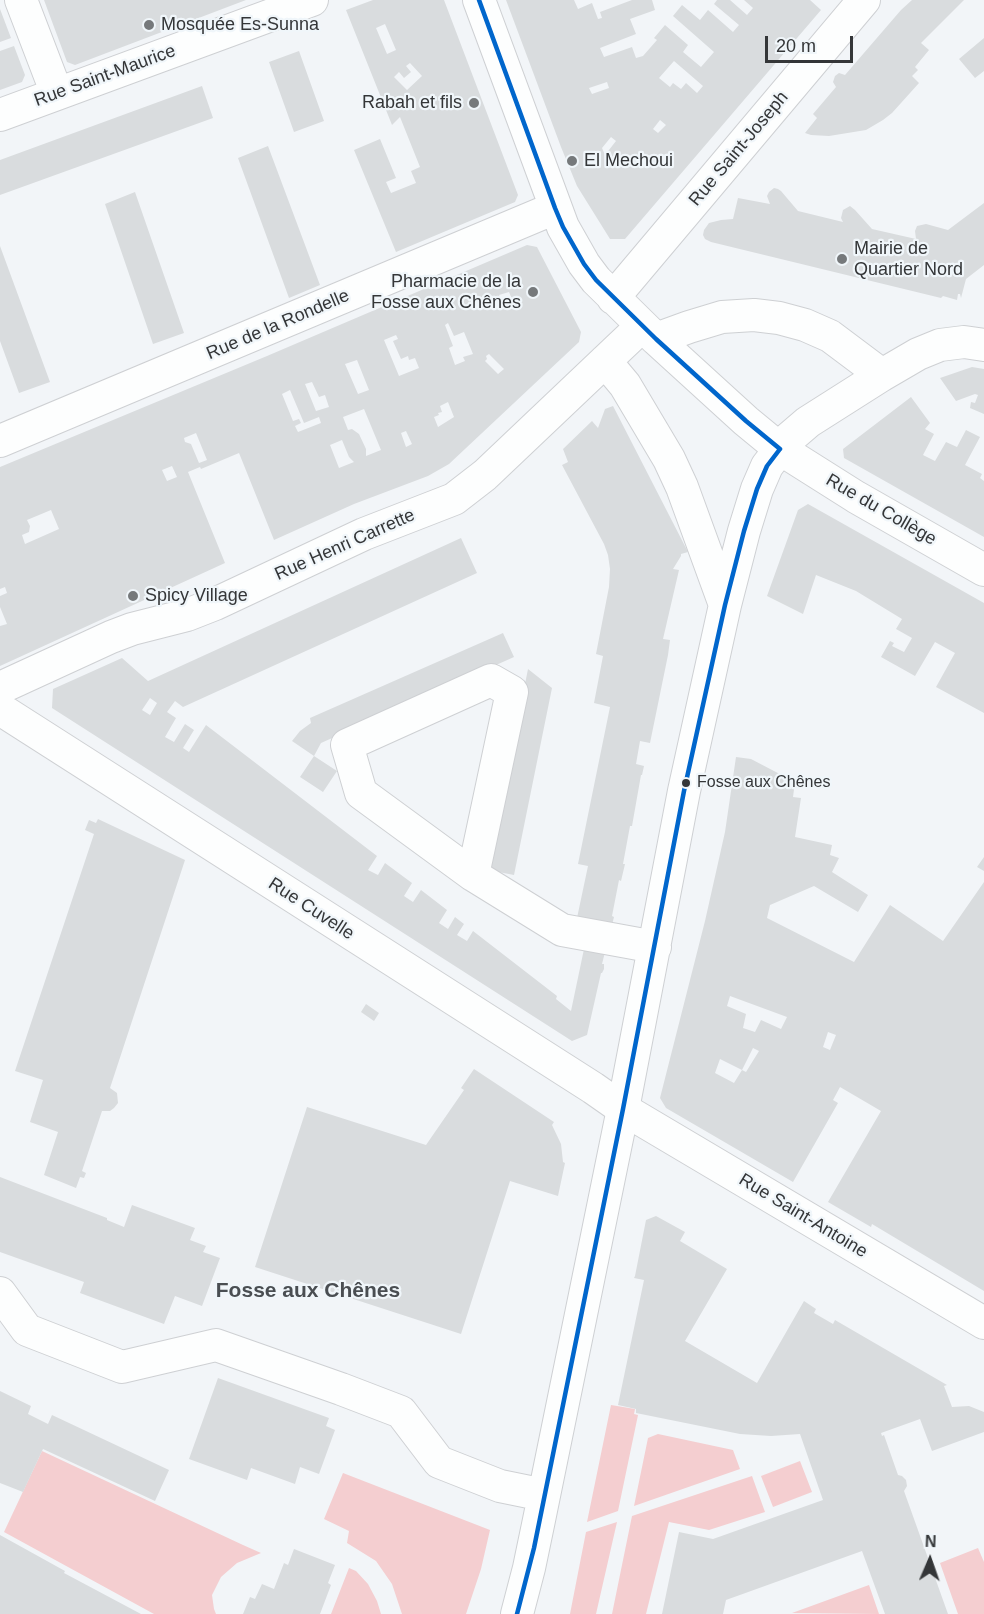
<!DOCTYPE html>
<html>
<head>
<meta charset="utf-8">
<style>
	body { margin:0 }
	#map { position:relative; width:984px; height:1614px; overflow:hidden; background:#f2f5f8; font-family:Helvetica,sans-serif }
	canvas { display:block }
	.north { position:absolute; left:900px; top:1530px; width:60px; height:60px; -webkit-text-stroke:4px #f0f6fa; paint-order:stroke; rotate:2deg; font-size:16px; font-weight:700; line-height:24px; text-align:center; color:#343638 }
	.north::after { content:''; display:block; margin:auto; width:21px; height:27px; background:#343638; clip-path:polygon(50% 0,100% 100%,50% 72%,0 100%) }
	.scale { position:absolute; left:765px; top:36px; width:88px; height:27px; box-sizing:border-box; border:3px solid #343638; border-top:0; padding-left:8px; font-size:18px; line-height:21px; white-space:nowrap; color:#343638; -webkit-text-stroke:4px #f0f6fa; paint-order:stroke }
</style>
</head>
<body>
<div id="map">
<canvas width="984" height="1614"></canvas>
<div class="north">N</div>
<div class="scale">20 m</div>
</div>
<script>
const ctx = document.querySelector('canvas').getContext('2d');
ctx.lineJoin = 'round';
function paint(path, color) { ctx.fillStyle = color; ctx.fill(path, 'evenodd'); }
const shape = rows => new Path2D(rows.map(r => 'M' + r).join(''));
function stroke(path, color, width, dash) { ctx.strokeStyle = color; ctx.lineWidth = width; ctx.lineCap = dash ? 'butt' : 'round'; ctx.setLineDash(dash || []); ctx.stroke(path); }
function label(font, color, halo, rows, align = 'center') {
  ctx.font = font + ' Helvetica,sans-serif'; ctx.lineWidth = 4.5; ctx.setLineDash([]); ctx.textBaseline = 'middle'; ctx.strokeStyle = halo; ctx.fillStyle = color; for (const [text, x, y, turn = 0] of rows) {
    ctx.save(); ctx.translate(x, y); ctx.rotate((+turn || 0) * Math.PI / 180); ctx.textAlign = isNaN(turn) ? turn : align; if (halo) ctx.strokeText(text, 0, 0); ctx.fillText(text, 0, 0); ctx.restore();
  }
}
paint(shape([
	[611,1405,635,1409,634,1414,638,1415,618,1511,587,1522],
	[658,1434,733,1450,740,1469,634,1506,648,1438],
	[42,1451,243,1545,261,1553,237,1563,221,1577,212,1595,214,1609,216,1614,154,1614,4,1532],
	[800,1461,812,1492,773,1507,761,1476],
	[343,1473,490,1530,481,1569,466,1614,402,1614,392,1584,376,1561,347,1543,349,1531,324,1519],
	[752,1476,765,1512,709,1530,669,1522,646,1614,612,1614,632,1516],
	[617,1522,596,1614,570,1614,586,1532],
	[978,1548,984,1562,984,1614,958,1614,940,1563],
	[349,1568,356,1571,368,1584,377,1601,381,1614,331,1614],
	[869,1585,879,1614,792,1613]
]), '#f4ced0');
paint(shape([
	[44,0,246,0,75,65,67,62],
	[373,0,444,0,518,195,515,202,396,252,354,150,380,139,396,178,386,182,391,193,416,183,411,171,420,167,400,117,392,125,346,10],
	[385,24,396,50,387,54,376,28],
	[410,63,422,76,407,90,394,77,399,72,404,78,411,72,406,66],
	[506,0,574,0,578,9,592,3,598,19,602,18,600,12,632,0,652,0,655,10,630,19,636,34,600,48,604,57,632,47,636,58,643,56,657,40,654,38,665,25,688,45,683,52,701,67,714,52,673,16,682,5,700,20,708,10,733,32,739,25,714,4,717,0,730,0,747,15,753,8,744,0,810,0,821,10,625,239,610,239,577,186,561,147],
	[674,61,703,86,697,93,686,83,681,89,673,83,670,87,659,78],
	[607,82,609,88,592,94,589,88],
	[660,120,666,125,658,133,653,129],
	[611,137,616,141,605,155,602,148],
	[912,0,964,0,921,43,929,50,915,67,918,70,912,76,919,83,892,113,883,120,866,130,829,136,811,135,805,133,817,118,813,114,836,87,833,82,835,76,839,73,845,75,901,10],
	[0,9,11,38,0,42],
	[984,38,984,71,975,78,959,59],
	[14,46,25,75,22,82,0,90,0,51],
	[299,51,324,121,294,132,269,62],
	[202,86,213,118,0,195,0,160],
	[268,146,320,285,289,298,238,158],
	[774,188,778,189,781,191,798,211,843,222,841,218,843,210,850,206,855,210,872,229,916,239,915,231,917,226,926,224,948,230,984,203,984,265,966,279,961,298,960,294,958,294,957,300,943,296,941,298,711,242,705,239,703,235,704,230,709,223,721,220,733,219,738,198,770,204,767,196,769,192],
	[135,192,184,333,153,344,105,204],
	[527,245,537,247,581,332,579,342,449,464,428,476,354,504,274,540,239,453,201,469,200,467,188,472,225,563,0,666,0,626,7,624,0,607,0,596,7,593,5,587,0,589,0,467,267,356],
	[509,292,514,304,500,310,498,306,503,304,499,295],
	[448,323,454,336,464,332,473,354,463,357,465,361,455,365,449,348,453,346,445,325],
	[396,335,398,339,393,341,401,359,408,356,409,360,415,358,419,368,399,376,384,340],
	[489,354,504,369,498,374,485,361,487,359,486,356],
	[357,360,369,390,358,394,345,364],
	[312,382,319,397,325,395,329,407,316,411,305,384],
	[290,390,304,423,319,417,321,423,298,432,295,426,301,423,299,419,293,421,282,394],
	[448,402,454,417,438,427,434,417,439,415,438,413,442,412,440,406],
	[364,409,381,450,366,456,366,449,359,434,352,429,348,430,343,417],
	[406,431,412,444,406,447,401,433],
	[196,433,207,460,199,463,191,444,185,442,184,438],
	[342,440,349,457,354,462,339,468,330,445],
	[172,466,177,477,167,481,162,470],
	[51,510,59,529,25,544,22,535,29,532,30,526,27,520],
	[0,246,50,382,19,393,0,341],
	[972,367,984,369,984,414,970,408,971,402,975,403,978,395,975,394,956,401,940,378],
	[911,397,930,423,925,429,934,434,923,455,935,461,946,442,957,447,966,430,980,437,965,465,982,474,980,478,984,481,984,537,844,458,843,449],
	[613,406,688,552,681,554,681,556,673,569,679,570,663,639,670,640,668,655,650,743,640,741,636,764,644,766,642,775,641,775,632,826,630,826,623,864,625,864,621,881,619,880,612,916,614,917,612,925,577,918,588,866,578,864,610,707,594,703,603,656,596,654,609,587,610,569,608,555,604,544,562,465,568,462,563,449,592,421,598,428,605,409],
	[808,504,984,603,984,713,936,687,955,653,935,642,915,676,881,657,890,641,894,643,892,646,904,652,912,638,896,629,902,619,856,591,816,575,803,614,767,596,798,510],
	[461,538,477,573,183,707,175,701,167,712,176,718,165,737,174,742,185,724,194,730,183,748,189,752,206,725,377,856,368,870,378,875,385,863,412,883,404,896,413,902,421,890,447,910,439,923,448,929,455,917,464,924,457,935,467,941,473,931,557,996,556,999,571,1011,584,949,605,952,602,964,604,964,604,969,602,973,601,973,587,1035,572,1041,52,708,53,689,122,658,148,681],
	[150,698,157,703,150,715,142,710],
	[503,633,514,657,321,743,314,756,292,741,300,731,311,723,310,718],
	[528,669,552,688,514,875,488,870],
	[314,756,337,771,323,792,300,777],
	[736,757,751,759,795,782,793,797,801,798,795,837,832,845,830,855,839,858,832,872,868,895,858,912,814,886,770,905,767,918,854,962,890,905,943,941,984,882,984,1291,872,1224,871,1227,828,1202,881,1111,840,1087,833,1100,838,1103,793,1182,666,1108,660,1098,705,921,725,832],
	[730,996,787,1017,781,1029,761,1020,755,1032,743,1028,746,1014,727,1006],
	[828,1032,836,1035,830,1050,823,1047],
	[753,1048,759,1051,746,1072,742,1070,734,1083,715,1073,720,1059,742,1070],
	[98,819,185,860,110,1088,117,1093,118,1103,114,1108,110,1111,102,1111,82,1171,86,1173,84,1178,80,1177,76,1188,44,1175,58,1132,30,1122,43,1080,15,1071,94,834,85,830,89,820,96,823],
	[984,857,984,871,977,867],
	[366,1004,379,1013,374,1021,361,1012],
	[474,1069,554,1122,552,1125,561,1144,563,1162,565,1163,558,1196,510,1181,461,1334,255,1267,307,1107,426,1145,464,1090,461,1088],
	[0,1177,107,1218,107,1220,124,1227,132,1205,195,1228,190,1240,206,1246,203,1252,220,1258,202,1306,175,1296,164,1324,80,1293,84,1282,0,1252],
	[656,1216,685,1232,680,1241,727,1269,685,1341,757,1383,804,1301,816,1309,814,1313,833,1324,835,1320,947,1385,944,1386,952,1407,969,1406,984,1412,984,1432,932,1451,920,1419,881,1433,882,1436,884,1435,898,1475,902,1476,906,1480,907,1486,904,1491,948,1614,885,1614,862,1551,726,1600,723,1614,662,1614,679,1532,713,1539,823,1500,800,1434,771,1436,740,1434,636,1413,636,1409,618,1405,644,1280,634,1278,635,1276,646,1220],
	[218,1378,329,1418,326,1426,335,1430,319,1474,300,1467,295,1484,251,1468,247,1480,189,1459],
	[0,1391,31,1406,28,1414,48,1424,52,1415,169,1470,155,1501,43,1449,23,1492,0,1483],
	[0,1535,65,1571,64,1573,141,1614,0,1614],
	[294,1549,335,1565,328,1583,331,1585,320,1614,243,1614,250,1597,255,1599,262,1584,274,1589,284,1563,288,1565]
]), '#d9dcde');
const minor = shape([
	[21,0,57,94],
	[479,0,563,227,584,264,596,280,656,339,746,421,780,449,856,497,984,570],
	[0,115,312,0],
	[613,298,864,0],
	[656,339,689,327,722,317,754,315,779,318,805,325,830,336,882,375],
	[605,361,625,385,669,459,682,487,725,605],
	[0,441,555,208],
	[0,688,111,637,132,629,187,615,215,604,364,534,454,499,485,475,642,326],
	[0,709,593,1088,623,1109,984,1323],
	[473,875,512,692,491,680,347,745,361,793,473,875,562,930,655,947],
	[0,1293,27,1330,122,1367,216,1345,341,1389,401,1412,439,1462,500,1486,544,1495],
	[517,1614,529,1568,539,1520,623,1109,684,791,725,605,744,531,757,489,767,466,787,440,808,422,882,375,918,354,940,345,964,342,984,345]
]);
stroke(minor, '#ced0d3', 34);
stroke(minor, '#fdfefe', 32);
stroke(shape([
	[479,0,555,208,563,227,584,264,596,280,656,339,746,421,780,449],
	[517,1614,534,1548,623,1109,684,791,725,605,744,531,757,489,767,466,780,449]
]), '#06c', 4.5);
for (const [x, y, r, color] of [
	[149,25,6,"#76797b"],
	[474,103,6,"#76797b"],
	[572,161,6,"#76797b"],
	[842,259,6,"#76797b"],
	[533,292,6,"#76797b"],
	[133,596,6,"#76797b"],
	[686,783,5,"#343638"]
]) { const dot = new Path2D(); dot.arc(x, y, r, 0, 2 * Math.PI); ctx.fillStyle = color; ctx.fill(dot); stroke(dot, '#f0f6fa', 2); }
label('16px', '#343638', '#f0f6fa', [
	["Fosse aux Chênes",697,783]
], 'left');
label('18px', '#343638', '#f0f6fa', [
	["Mosquée Es-Sunna",161,25],
	["Rabah et fils",462,103,"right"],
	["El Mechoui",584,161],
	["Mairie de",854,249],
	["Quartier Nord",854,270],
	["Pharmacie de la",521,282,"right"],
	["Fosse aux Chênes",521,303,"right"],
	["Spicy Village",145,596]
], 'left');
label('18px', '#343638', '#f0f6fa', [
	["Rue Saint-Maurice",105,76,-20],
	["Rue Saint-Joseph",739,149,-50],
	["Rue de la Rondelle",278,325,-23],
	["Rue du Collège",881,510,30],
	["Rue Henri Carrette",345,545,-24],
	["Rue Cuvelle",311,909,33],
	["Rue Saint-Antoine",803,1216,31]
]);
label('bold 21px', '#4a4e52', '#f0f6fa', [
	["Fosse aux Chênes",308,1291]
]);
</script>
</body>
</html>
